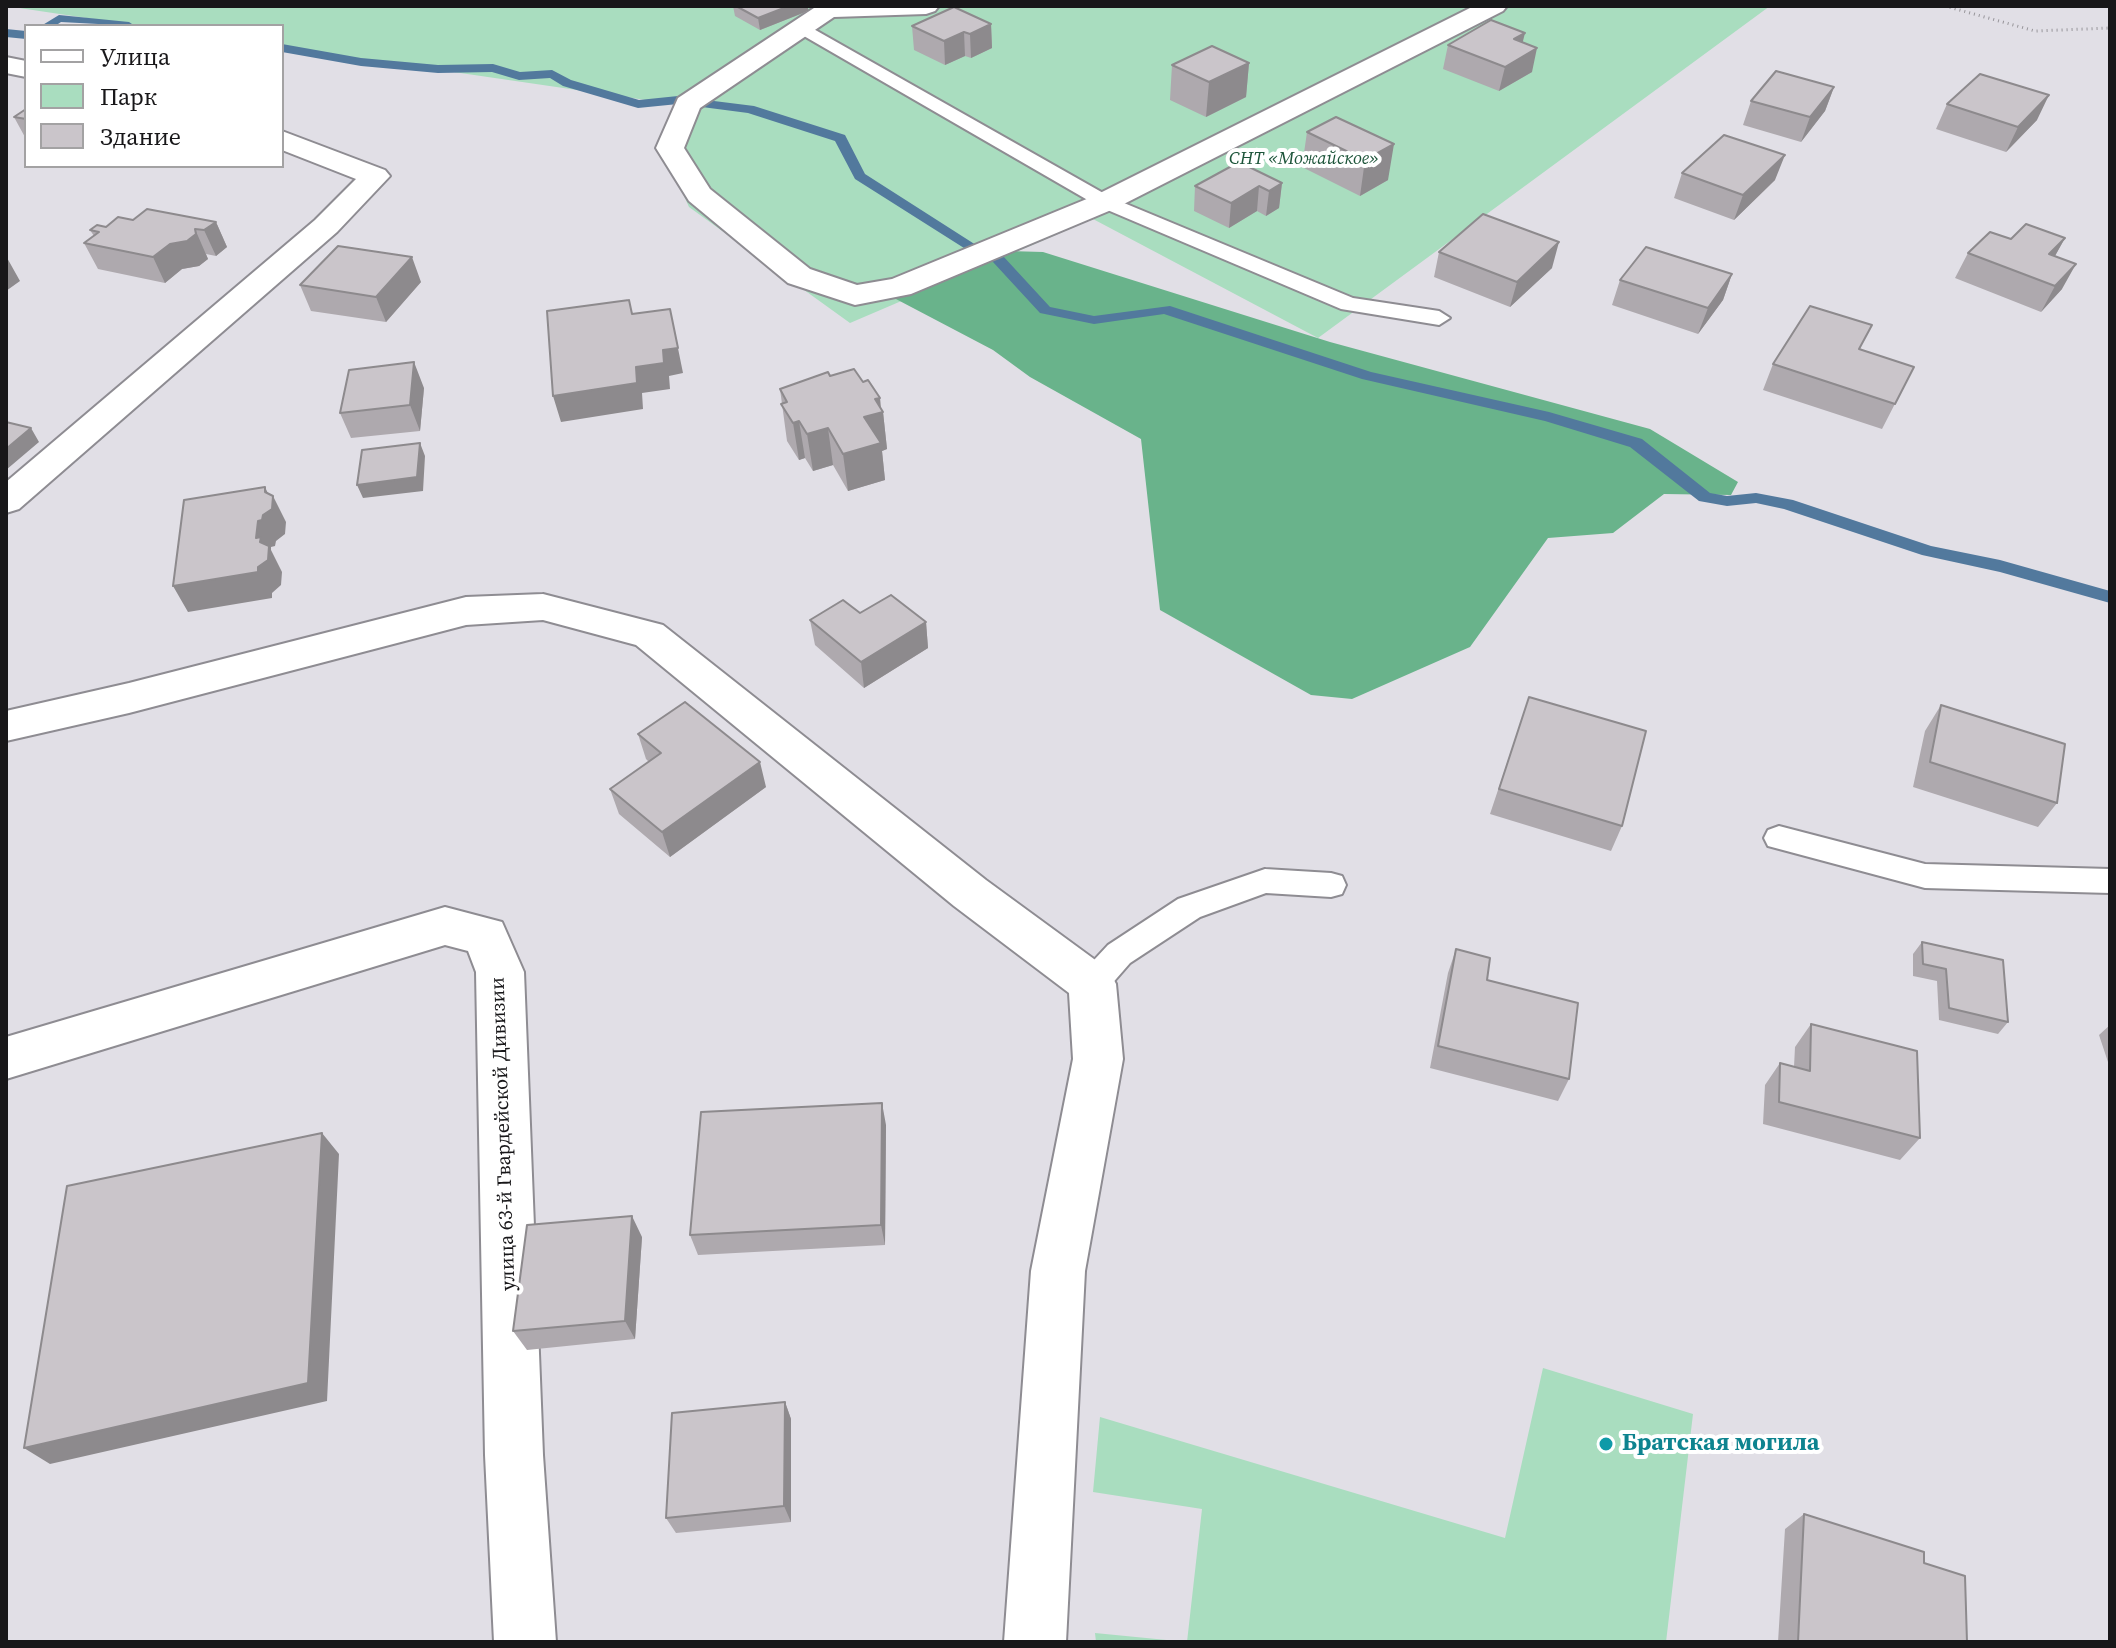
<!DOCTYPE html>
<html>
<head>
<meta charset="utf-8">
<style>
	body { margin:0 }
	#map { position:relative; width:2116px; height:1648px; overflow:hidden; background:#e1dfe6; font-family:"Source Serif 4",serif }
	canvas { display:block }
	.frame { position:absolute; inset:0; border:8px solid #181719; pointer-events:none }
	.legend { position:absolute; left:24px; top:24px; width:260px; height:144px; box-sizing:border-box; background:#fff; border:2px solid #a3a2a3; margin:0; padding:10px 14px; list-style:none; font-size:24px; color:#181719 }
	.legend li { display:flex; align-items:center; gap:16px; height:40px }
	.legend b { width:40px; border:2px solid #a3a2a3 }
</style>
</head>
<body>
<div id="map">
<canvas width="2116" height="1648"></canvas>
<div class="frame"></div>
<ul class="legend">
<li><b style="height:10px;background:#fff"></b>Улица</li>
<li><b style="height:22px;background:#a9ddbf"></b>Парк</li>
<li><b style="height:22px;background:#cac5ca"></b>Здание</li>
</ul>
</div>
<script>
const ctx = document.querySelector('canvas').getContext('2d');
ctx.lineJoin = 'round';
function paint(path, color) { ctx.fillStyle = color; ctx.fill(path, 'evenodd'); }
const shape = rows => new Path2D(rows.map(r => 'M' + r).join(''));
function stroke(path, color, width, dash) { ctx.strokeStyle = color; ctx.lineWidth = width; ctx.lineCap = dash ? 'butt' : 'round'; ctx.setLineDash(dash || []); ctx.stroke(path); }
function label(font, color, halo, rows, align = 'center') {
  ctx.font = font + ' "Source Serif 4",serif'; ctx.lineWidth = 8; ctx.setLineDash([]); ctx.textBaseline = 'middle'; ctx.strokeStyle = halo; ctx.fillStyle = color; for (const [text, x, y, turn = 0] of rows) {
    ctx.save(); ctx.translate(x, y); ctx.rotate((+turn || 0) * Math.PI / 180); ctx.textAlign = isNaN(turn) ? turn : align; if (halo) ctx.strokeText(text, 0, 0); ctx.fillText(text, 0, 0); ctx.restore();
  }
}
paint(shape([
	[6,6,1770,6,1318,338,1093,219,850,323,689,207,661,144,680,105,282,47,282,26,140,26],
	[1543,1368,1693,1414,1666,1642,1096,1642,1095,1633,1187,1642,1202,1509,1093,1492,1100,1417,1505,1538]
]), '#a9ddbf');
paint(shape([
	[1008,251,1043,252,1330,342,1650,429,1738,482,1731,495,1664,494,1613,533,1548,538,1470,647,1352,699,1311,695,1160,610,1141,439,1030,377,993,350,894,298]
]), '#69b38b');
paint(shape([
	[59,15,129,22,135,26,61,22,55,26,41,26,59,15],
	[6,29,26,31,26,39,6,37,6,29],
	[282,44,361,58,438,65,493,64,520,72,552,70,571,80,639,100,678,96,684,100,678,104,638,108,563,86,550,78,519,80,492,72,438,73,361,66,282,52,282,44],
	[706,100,754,106,845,135,865,174,976,245,964,248,855,179,835,141,748,113,702,107,702,101,706,100],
	[998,255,1003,256,1050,307,1094,316,1170,306,1371,372,1549,412,1642,439,1710,493,1727,496,1756,493,1793,500,1931,546,2000,560,2110,591,2110,603,2000,572,1922,555,1784,509,1756,503,1727,506,1699,501,1630,447,1545,421,1362,379,1164,314,1094,324,1040,313,993,262,991,259,998,255]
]), '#52799d');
const service = shape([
	[803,23,1112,198,1353,298,1439,311,1450,318,1439,325,1341,309,1098,206,797,32,794,28,803,23],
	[1779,826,1925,864,2110,869,2110,893,1925,888,1768,846,1764,838,1768,830,1779,826],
	[1265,869,1331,873,1342,876,1346,885,1342,894,1331,897,1266,893,1200,917,1130,963,1103,994,1092,998,1081,994,1076,984,1081,974,1108,945,1178,899,1265,869]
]);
const minor = shape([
	[817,6,939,6,935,11,926,14,834,17,700,108,684,148,710,189,810,269,857,285,892,279,1094,196,1474,6,1507,6,1503,11,1116,208,911,294,855,305,788,283,689,201,656,148,678,98,817,6],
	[6,57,26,61,26,77,6,73,6,57],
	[282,131,385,170,390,176,337,232,19,509,6,513,6,482,315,220,356,179,282,150,282,131],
	[543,594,663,625,986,880,1109,970,1116,984,1123,1059,1085,1271,1066,1642,1004,1642,1031,1271,1073,1059,1069,993,954,906,636,645,543,620,466,625,129,713,6,741,6,711,129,683,466,597,543,594],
	[445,907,502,922,524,972,543,1455,556,1642,494,1642,485,1455,476,972,468,951,445,945,6,1079,6,1037,445,907]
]);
stroke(service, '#8e8c92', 4);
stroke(minor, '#8e8c92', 4);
stroke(shape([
	[1945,6,2035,31,2110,28]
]), '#97959a', 3, [1, 4]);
paint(service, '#fff');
paint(minor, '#fff');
paint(shape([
	[733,6,808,6,808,11,760,30,735,16],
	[991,24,992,48,971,58,965,56,945,65,914,50,912,26],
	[1522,43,1532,72,1499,91,1443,69,1448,45],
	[1249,63,1246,97,1206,117,1170,100,1172,65],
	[1834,87,1825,111,1801,142,1743,125,1751,101],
	[1947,104,2037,120,2006,152,1936,129],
	[26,109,26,139,14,117],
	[1336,117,1388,180,1360,196,1302,167,1307,132],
	[1682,173,1775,180,1734,220,1674,198],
	[1282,183,1279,208,1266,216,1257,211,1229,228,1194,211,1195,186],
	[133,220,216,222,227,247,216,256,206,254,208,259,199,266,182,269,165,283,98,269,84,243,94,236,90,230],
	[2065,238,2055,256,2062,289,2041,312,1955,278,1968,253,2011,239],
	[1439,252,1552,268,1510,307,1434,277],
	[1732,274,1723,300,1698,334,1612,305,1620,280],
	[421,282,386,322,311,311,300,285],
	[1861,350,1901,392,1882,429,1763,390,1773,364],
	[830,376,863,382,880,398,881,409,883,412,887,449,882,451,885,480,848,491,833,465,813,471,805,458,799,460,787,441,780,389],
	[424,388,420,431,351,438,340,413],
	[860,613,926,622,928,648,864,688,815,645,810,620],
	[1529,697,1622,826,1611,851,1490,814],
	[1941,705,2057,803,2038,827,1913,787,1925,731],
	[638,734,766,787,670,857,619,814,610,789,649,762,646,759],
	[1922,942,2008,1022,1998,1034,1939,1020,1937,981,1913,976,1913,954],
	[1456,949,1487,980,1569,1079,1558,1101,1430,1068,1448,973],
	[1811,1024,1920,1138,1900,1160,1763,1124,1765,1085,1780,1063,1794,1067,1795,1047],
	[2110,1025,2110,1068,2099,1035],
	[886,1125,885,1245,698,1255,690,1235],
	[642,1237,635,1339,527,1350,513,1331],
	[785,1402,791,1419,791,1522,676,1533,666,1518],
	[1804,1514,1924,1563,1967,1642,1778,1642,1785,1529]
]), '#aea9ae');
paint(shape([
	[789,6,808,6,808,11,760,30,758,18],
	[991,24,992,48,971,58,970,34],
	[964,32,965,56,945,65,944,41],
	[1525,33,1519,57,1514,39],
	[1537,48,1532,72,1499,91,1505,67],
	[1249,63,1246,97,1206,117,1209,82],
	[1834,87,1825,111,1801,142,1810,117],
	[2049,95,2037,120,2006,152,2018,127],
	[1394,144,1388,180,1360,196,1365,160],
	[1785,155,1775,180,1734,220,1743,195],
	[1282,183,1279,208,1266,216,1269,191],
	[1259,186,1257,211,1229,228,1231,203],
	[216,222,227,247,216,256,204,230],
	[195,229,208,259,199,266,182,269,165,283,153,257,170,244],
	[2065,238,2051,263,2035,279,2049,254],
	[1559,242,1552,268,1510,307,1517,282],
	[6,256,20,281,6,291],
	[412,257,421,282,386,322,376,297],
	[2076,264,2062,289,2041,312,2055,286],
	[1732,274,1723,300,1698,334,1708,308],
	[670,309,683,373,669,376,670,389,642,393,643,409,561,422,553,396,636,367,663,350],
	[414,362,424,388,420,431,410,405],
	[880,398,881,413,883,412,887,449,882,451,885,480,848,491,843,454,875,399],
	[799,421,805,458,799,460,793,423],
	[31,428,39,442,6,470,6,449],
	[828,428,833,465,813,471,807,434],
	[420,443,425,456,423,491,363,498,357,485],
	[265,487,272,502,273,496,286,522,285,534,276,541,275,546,271,547,271,550,282,572,281,585,272,593,272,598,188,612,173,586,256,538,258,521],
	[926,622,928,648,864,688,861,662],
	[760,762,766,787,670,857,662,832],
	[882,1103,886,1125,885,1245,881,1225],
	[322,1133,339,1154,327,1401,50,1464,24,1448],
	[632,1216,642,1237,635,1339,625,1321],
	[785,1402,791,1419,791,1522,784,1506]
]), '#8d8a8d');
const building = shape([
	[736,6,789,6,758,18,736,6],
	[954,7,991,24,970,34,964,32,944,41,912,26,954,7],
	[1491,20,1525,33,1514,39,1537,48,1505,67,1448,45,1491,20],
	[1212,46,1249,63,1209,82,1172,65,1212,46],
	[1776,71,1834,87,1810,117,1751,101,1776,71],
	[1980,74,2049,95,2018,127,1947,104,1980,74],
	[26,109,26,119,14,117,26,109],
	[1336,117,1394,144,1365,160,1307,132,1336,117],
	[1724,135,1785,155,1743,195,1682,173,1724,135],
	[1239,162,1282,183,1269,191,1259,186,1231,203,1195,186,1239,162],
	[147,209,216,222,204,230,195,229,196,234,187,241,170,244,153,257,84,243,99,232,90,230,97,225,106,227,118,217,133,220,147,209],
	[1483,214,1559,242,1517,282,1439,252,1483,214],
	[2026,224,2065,238,2049,254,2076,264,2055,286,1968,253,1990,232,2011,239,2026,224],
	[338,246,412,257,376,297,300,285,338,246],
	[1646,247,1732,274,1708,308,1620,280,1646,247],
	[629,300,632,314,670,309,678,348,663,350,664,363,636,367,637,383,553,396,547,311,629,300],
	[1810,306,1872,325,1859,349,1914,367,1895,404,1773,364,1810,306],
	[414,362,410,405,340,413,349,370,414,362],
	[854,369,863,382,868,380,880,398,875,399,883,412,864,417,881,443,843,454,828,428,807,434,799,421,793,423,781,404,787,402,780,389,828,372,830,376,854,369],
	[6,422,31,428,6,449,6,422],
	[420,443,417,477,357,485,362,450,420,443],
	[265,487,265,492,273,496,272,509,263,515,262,520,258,521,256,538,261,537,260,542,269,546,268,560,258,567,258,572,173,586,184,500,265,487],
	[891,595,926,622,861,662,810,620,843,600,860,613,891,595],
	[1529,697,1646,731,1622,826,1499,789,1529,697],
	[685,702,760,762,662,832,610,789,661,753,638,734,685,702],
	[1941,705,2065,744,2057,803,1930,762,1941,705],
	[1922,942,2003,960,2008,1022,1949,1008,1946,969,1923,964,1922,942],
	[1456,949,1490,958,1487,980,1578,1003,1569,1079,1438,1046,1456,949],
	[1811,1024,1917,1051,1920,1138,1779,1102,1780,1063,1810,1071,1811,1024],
	[882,1103,881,1225,690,1235,701,1112,882,1103],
	[322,1133,308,1383,24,1448,67,1186,322,1133],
	[632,1216,625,1321,513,1331,527,1225,632,1216],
	[785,1402,784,1506,666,1518,672,1413,785,1402],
	[1804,1514,1924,1552,1924,1563,1965,1576,1967,1642,1798,1642,1804,1514]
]);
paint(building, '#cac5ca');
stroke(building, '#8d8a8d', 2);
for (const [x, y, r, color] of [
	[1606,1444,8,"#0f9aa8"]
]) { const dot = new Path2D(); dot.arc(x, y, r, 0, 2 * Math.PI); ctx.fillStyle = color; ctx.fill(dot); stroke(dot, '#fff', 3); }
label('italic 18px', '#1c5439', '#fff', [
	["СНТ «Можайское»",1304,159]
]);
label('20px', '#181719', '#fff', [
	["улица 63-й Гвардейской Дивизии",504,1134,-92]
]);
label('bold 24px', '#0d838f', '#fff', [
	["Братская могила",1622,1444]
], 'left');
</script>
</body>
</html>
